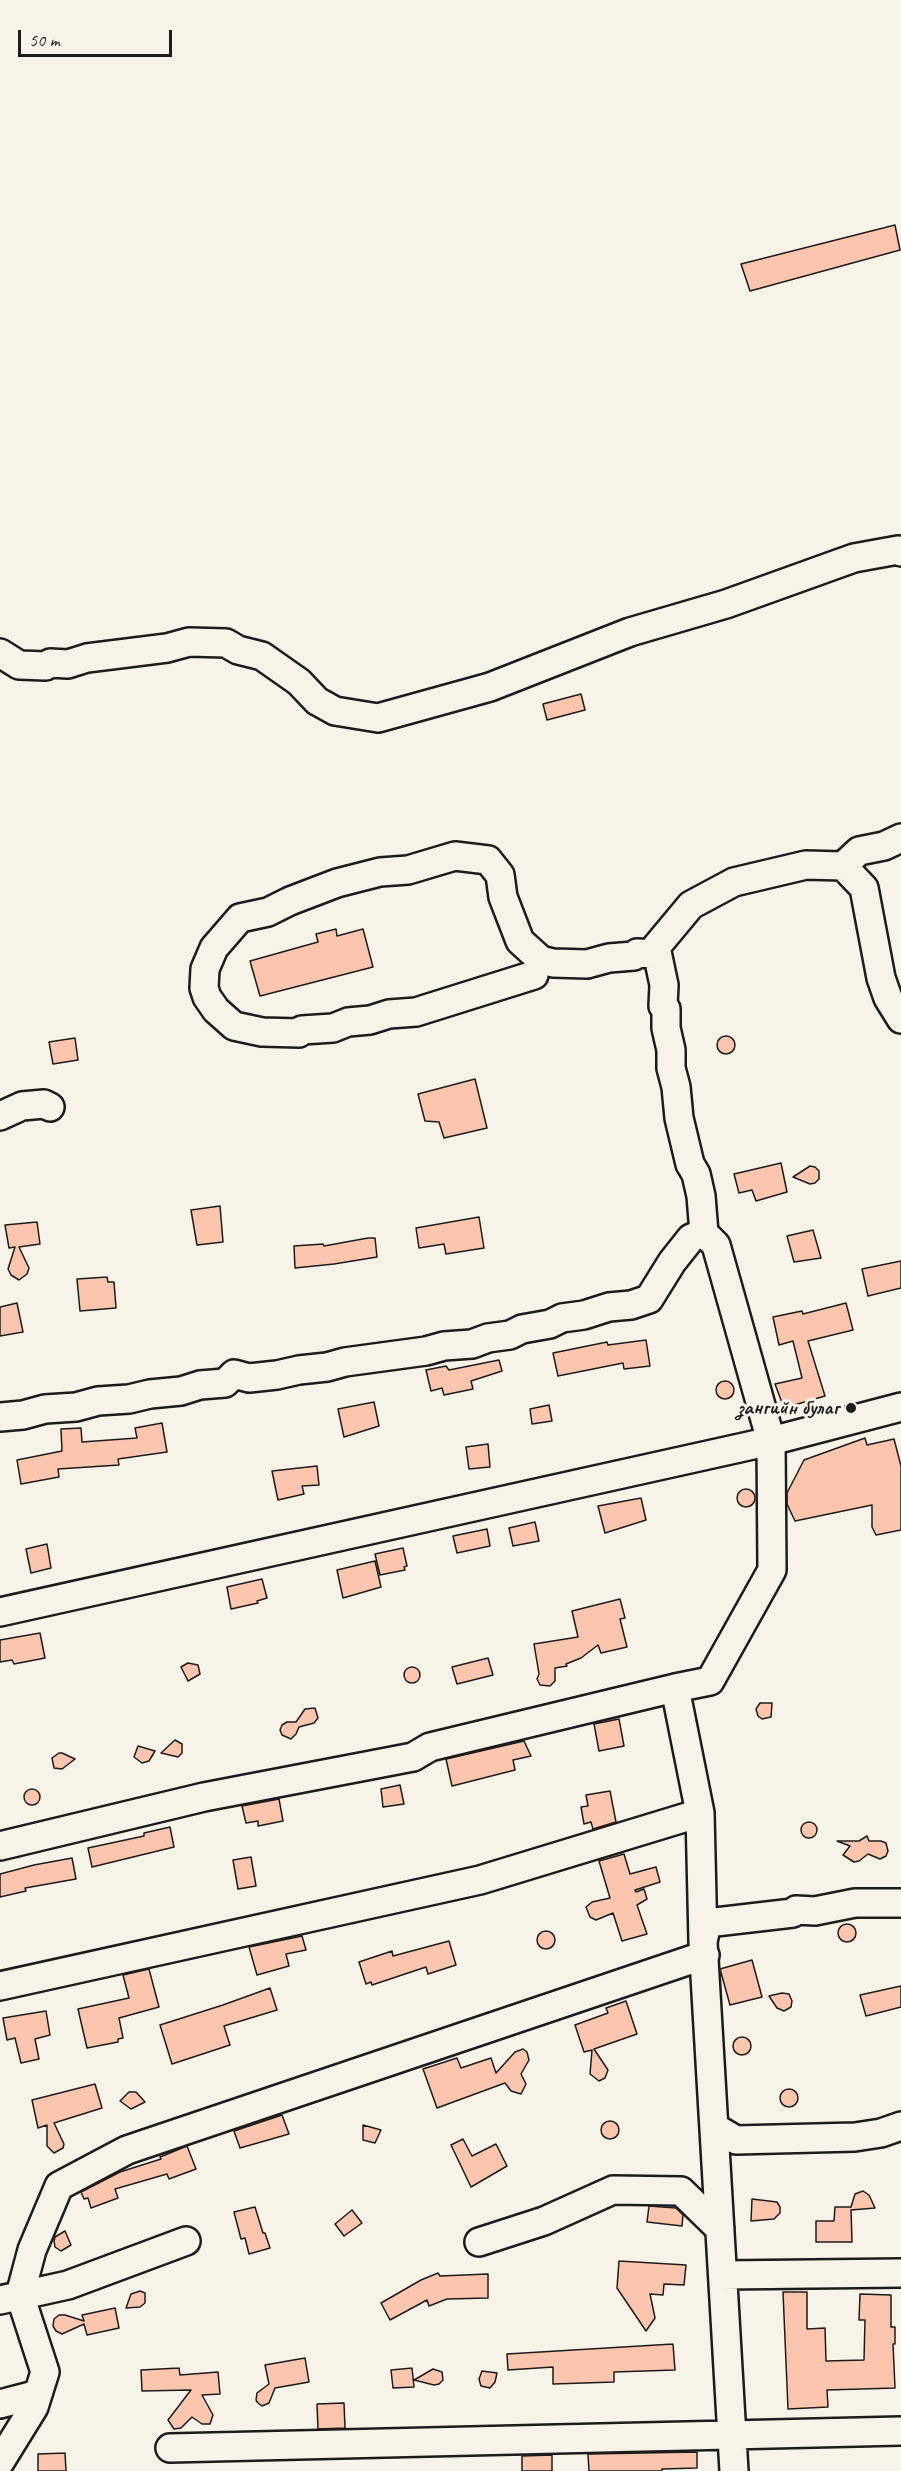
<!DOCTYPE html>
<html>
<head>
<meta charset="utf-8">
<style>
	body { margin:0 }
	#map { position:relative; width:901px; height:2471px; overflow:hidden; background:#f7f3e8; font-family:Caveat,sans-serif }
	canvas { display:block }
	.scale { position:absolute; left:18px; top:30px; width:154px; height:27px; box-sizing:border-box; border:3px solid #1c1c1c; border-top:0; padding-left:8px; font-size:18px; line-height:21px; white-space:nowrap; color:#1c1c1c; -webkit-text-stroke:4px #f7f3e8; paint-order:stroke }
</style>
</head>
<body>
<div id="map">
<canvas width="901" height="2471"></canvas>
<div class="scale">50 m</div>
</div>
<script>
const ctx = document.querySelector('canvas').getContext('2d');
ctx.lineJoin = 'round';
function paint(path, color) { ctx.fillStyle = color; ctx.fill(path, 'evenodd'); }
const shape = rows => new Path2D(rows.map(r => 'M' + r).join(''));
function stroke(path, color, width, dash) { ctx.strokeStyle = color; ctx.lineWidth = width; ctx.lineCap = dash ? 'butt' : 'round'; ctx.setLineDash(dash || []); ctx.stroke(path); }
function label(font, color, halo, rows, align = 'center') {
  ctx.font = font + ' Caveat,sans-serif'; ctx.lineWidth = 6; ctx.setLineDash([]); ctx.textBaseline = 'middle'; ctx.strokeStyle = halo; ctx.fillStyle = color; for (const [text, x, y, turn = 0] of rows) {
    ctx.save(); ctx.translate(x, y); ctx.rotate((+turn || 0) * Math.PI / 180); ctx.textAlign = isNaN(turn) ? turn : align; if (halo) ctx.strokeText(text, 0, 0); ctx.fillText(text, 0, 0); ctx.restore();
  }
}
const building = shape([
	[895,225,900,250,750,291,741,264,895,225],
	[581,694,585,710,547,720,543,704,581,694],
	[336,929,337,936,363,929,373,967,260,996,250,961,318,942,316,934,336,929],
	'717 1045a9 9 0 1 1 18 0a9 9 0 1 1-18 0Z',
	[75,1038,78,1060,53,1064,49,1042,75,1038],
	[475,1079,487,1128,444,1138,439,1122,425,1121,418,1094,475,1079],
	[781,1163,787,1192,756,1201,752,1190,739,1193,734,1174,781,1163],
	[810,1166,815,1167,819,1171,819,1179,815,1183,810,1184,793,1177,810,1166],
	[220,1206,223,1242,197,1245,191,1210,220,1206],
	[479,1217,484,1248,446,1254,444,1244,419,1248,416,1228,479,1217],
	[37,1222,40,1244,19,1247,29,1268,27,1274,19,1280,11,1275,8,1269,15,1247,9,1248,5,1225,37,1222],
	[813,1230,821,1258,794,1262,787,1236,813,1230],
	[368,1238,375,1238,377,1257,334,1264,295,1268,294,1246,323,1244,324,1246,368,1238],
	[901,1261,901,1288,868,1296,862,1269,901,1261],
	[107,1277,108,1282,114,1282,116,1308,80,1311,77,1279,107,1277],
	[17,1303,23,1332,0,1336,0,1307,17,1303],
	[846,1303,853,1330,808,1341,825,1396,784,1408,775,1384,802,1378,793,1341,779,1345,773,1317,802,1311,803,1314,846,1303],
	[646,1340,650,1366,624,1369,623,1363,558,1376,553,1353,607,1342,608,1345,646,1340],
	[499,1360,502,1371,471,1381,473,1389,444,1395,442,1388,431,1391,426,1370,446,1366,449,1370,499,1360],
	'716 1390a9 9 0 1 1 18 0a9 9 0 1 1-18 0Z',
	[374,1402,379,1426,344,1437,338,1409,374,1402],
	[549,1405,552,1421,532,1424,530,1409,549,1405],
	[162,1423,167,1452,118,1459,119,1465,58,1469,59,1477,21,1484,17,1460,62,1451,61,1429,81,1428,82,1442,137,1438,135,1428,162,1423],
	[865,1438,867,1445,894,1439,901,1466,901,1530,876,1535,872,1527,872,1505,795,1521,787,1504,787,1493,804,1460,865,1438],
	[488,1444,490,1467,469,1469,466,1447,488,1444],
	[317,1466,319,1485,302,1486,304,1494,278,1500,272,1471,317,1466],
	'737 1498a9 9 0 1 1 18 0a9 9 0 1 1-18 0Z',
	[641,1498,646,1520,605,1533,598,1506,641,1498],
	[535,1522,539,1541,513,1546,509,1528,535,1522],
	[487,1529,490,1546,457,1553,453,1536,487,1529],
	[47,1544,51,1568,31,1573,26,1549,47,1544],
	[403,1548,407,1566,404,1567,405,1570,380,1575,375,1554,403,1548],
	[375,1561,381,1587,343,1598,337,1570,375,1561],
	[262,1579,267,1598,257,1601,258,1603,231,1609,227,1587,262,1579],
	[620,1599,625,1618,620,1619,627,1647,601,1653,598,1645,581,1658,566,1664,567,1666,555,1668,555,1681,550,1686,540,1685,537,1679,539,1674,534,1644,578,1637,572,1611,620,1599],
	[40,1633,45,1658,14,1664,12,1660,0,1662,0,1640,40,1633],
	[488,1658,493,1675,457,1684,452,1667,488,1658],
	[188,1663,198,1665,200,1674,188,1681,181,1667,188,1663],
	'404 1675a8 8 0 1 1 16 0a8 8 0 1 1-16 0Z',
	[760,1703,772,1703,771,1717,762,1719,758,1716,756,1709,760,1703],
	[315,1708,318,1718,314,1723,299,1727,296,1734,291,1739,282,1735,280,1730,282,1725,287,1722,296,1722,305,1709,315,1708],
	[619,1719,624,1746,599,1751,594,1724,619,1719],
	[175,1740,182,1744,182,1753,178,1757,161,1753,175,1740],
	[524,1741,531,1756,513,1760,515,1770,452,1786,446,1759,524,1741],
	[138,1746,155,1751,149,1761,142,1763,134,1757,138,1746],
	[59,1753,62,1753,75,1759,62,1769,54,1768,52,1758,59,1753],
	[400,1785,404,1804,383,1807,381,1789,400,1785],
	'24 1797a8 8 0 1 1 16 0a8 8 0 1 1-16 0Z',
	[610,1791,616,1822,593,1829,591,1822,584,1824,581,1807,588,1806,586,1795,610,1791],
	[279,1799,283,1821,258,1826,258,1821,246,1823,242,1806,279,1799],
	'801 1830a8 8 0 1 1 16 0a8 8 0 1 1-16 0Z',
	[170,1827,174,1847,92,1867,88,1848,144,1836,144,1833,170,1827],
	[867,1836,869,1841,881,1841,886,1843,888,1851,886,1856,880,1859,868,1854,859,1861,854,1862,843,1855,850,1846,837,1841,859,1841,867,1836],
	[624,1854,630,1874,656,1867,660,1882,635,1890,636,1892,644,1889,647,1899,637,1905,647,1934,622,1941,613,1913,596,1920,590,1917,586,1907,592,1902,610,1898,599,1861,624,1854],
	[251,1857,256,1886,238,1889,233,1860,251,1857],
	[72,1858,76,1879,25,1888,26,1891,0,1897,0,1874,34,1865,72,1858],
	'838 1933a9 9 0 1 1 18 0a9 9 0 1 1-18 0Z',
	'537 1940a9 9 0 1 1 18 0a9 9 0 1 1-18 0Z',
	[302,1936,306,1950,286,1954,289,1966,257,1975,249,1947,302,1936],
	[449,1941,456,1965,428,1974,426,1967,372,1985,371,1982,366,1984,359,1962,392,1951,393,1956,449,1941],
	[752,1960,762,1997,730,2005,720,1969,752,1960],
	[149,1969,159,2007,119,2018,123,2038,118,2039,118,2042,87,2048,78,2009,129,1998,123,1975,149,1969],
	[901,1986,901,2007,866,2016,860,1995,901,1986],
	[270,1988,277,2010,224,2026,230,2045,172,2064,160,2025,223,2005,270,1988],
	[782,1993,789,1994,792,2001,791,2007,784,2011,777,2008,769,1996,782,1993],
	[626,2001,637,2034,594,2049,608,2070,605,2078,599,2081,590,2074,592,2050,584,2052,575,2025,608,2013,606,2008,626,2001],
	[46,2011,50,2035,35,2039,39,2059,21,2063,15,2038,7,2040,3,2018,46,2011],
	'733 2046a9 9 0 1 1 18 0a9 9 0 1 1-18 0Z',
	[523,2049,527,2052,529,2060,521,2074,526,2084,521,2094,511,2091,505,2083,437,2108,423,2069,457,2058,461,2068,491,2058,496,2073,515,2052,523,2049],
	[95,2084,102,2108,54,2123,64,2144,63,2148,54,2153,47,2146,47,2125,38,2128,32,2100,95,2084],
	'780 2098a9 9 0 1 1 18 0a9 9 0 1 1-18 0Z',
	[129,2092,136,2092,145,2102,131,2109,120,2101,129,2092],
	[282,2115,289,2134,240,2148,234,2131,282,2115],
	'601 2130a9 9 0 1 1 18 0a9 9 0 1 1-18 0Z',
	[363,2125,381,2130,375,2143,363,2140,363,2125],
	[463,2139,472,2156,496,2144,507,2166,471,2187,451,2145,463,2139],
	[187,2146,196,2169,169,2179,167,2174,115,2189,118,2198,91,2208,88,2198,84,2199,81,2192,120,2172,161,2159,160,2157,187,2146],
	[863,2191,869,2195,875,2208,851,2210,852,2242,816,2242,816,2221,834,2221,835,2207,851,2207,855,2194,863,2191],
	[752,2199,777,2202,780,2207,780,2213,774,2219,751,2221,752,2199],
	[649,2206,676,2208,683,2215,682,2226,647,2222,649,2206],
	[255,2207,263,2233,265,2233,270,2248,249,2254,245,2238,241,2239,234,2212,255,2207],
	[352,2210,362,2223,344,2236,335,2224,352,2210],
	[65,2231,71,2245,61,2251,55,2247,54,2241,55,2237,65,2231],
	[619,2261,686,2265,684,2285,664,2284,663,2295,650,2294,655,2318,646,2331,617,2288,619,2261],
	[438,2273,440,2276,488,2274,488,2298,447,2299,429,2306,427,2300,390,2320,381,2303,421,2280,438,2273],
	[140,2291,145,2293,145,2303,140,2307,126,2308,131,2294,140,2291],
	[783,2292,807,2292,807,2329,825,2328,826,2361,864,2360,865,2320,859,2320,860,2294,891,2295,891,2327,895,2327,895,2344,893,2344,895,2388,827,2390,828,2407,788,2409,783,2292],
	[115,2308,119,2328,87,2335,84,2324,62,2334,56,2331,53,2326,54,2319,59,2315,65,2315,84,2321,82,2315,115,2308],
	[673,2344,675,2370,614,2372,614,2382,553,2384,553,2367,508,2370,507,2354,673,2344],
	[305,2358,309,2382,275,2388,269,2403,262,2406,258,2403,256,2400,257,2393,269,2384,265,2365,305,2358],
	[179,2368,180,2375,218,2372,220,2394,202,2395,213,2415,210,2424,202,2424,192,2417,181,2428,174,2429,168,2420,191,2390,142,2391,141,2370,179,2368],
	[412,2368,414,2387,393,2388,391,2370,412,2368],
	[433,2369,442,2372,443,2380,439,2384,434,2385,414,2380,433,2369],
	[482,2371,497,2373,495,2382,490,2388,481,2386,479,2379,482,2371],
	[344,2403,345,2428,318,2429,317,2404,344,2403],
	[697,2452,697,2468,662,2469,662,2471,589,2471,588,2454,697,2452],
	[65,2453,66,2471,38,2471,38,2454,65,2453],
	[552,2455,552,2471,522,2471,522,2456,552,2455]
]);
paint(building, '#fbc6ad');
stroke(building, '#1c1c1c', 1.5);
const minor = shape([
	[0,653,19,665,46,666,50,663,68,664,87,658,167,648,189,642,226,643,238,650,262,656,299,682,317,701,335,711,378,718,490,687,630,632,726,604,854,558,898,550,901,552],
	[843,866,859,851,884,846,901,838],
	[534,975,416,1012,389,1014,370,1020,348,1022,333,1028,302,1030,299,1033,262,1032,234,1026,216,1010,207,997,204,988,205,969,214,948,240,918,268,912,290,901,337,883,380,872,408,870,455,856,488,860,500,875,503,897,520,941,541,960,553,963,587,964,609,958,634,956,637,953,655,954],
	[0,1116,22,1106,44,1104,50,1107],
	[0,1417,23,1415,45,1409,76,1407,98,1401,129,1399,150,1394,181,1391,200,1385,225,1383,234,1374,249,1378,277,1375,299,1370,327,1367,345,1362,426,1351,444,1346,472,1344,488,1338,510,1335,522,1329,550,1324,562,1318,584,1315,609,1307,631,1305,649,1299,672,1262,691,1238,704,1233],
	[0,1612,771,1441,716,1245,704,1233,701,1196,696,1174,690,1164,679,1118,676,1087,671,1068,671,1050,666,1028,666,1009,663,1006,664,985,656,947,691,905,734,882,806,865,843,866,864,888,881,978,888,998,901,1019],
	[0,1846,204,1797,413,1757,430,1747,675,1688],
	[703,1942,707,1923,793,1913,796,1910,815,1911,855,1903,901,1903],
	[0,1986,480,1880,700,1813],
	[714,2127,736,2140,855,2137,881,2133,901,2126],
	[479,2242,544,2221,613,2190,681,2191,720,2229],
	[723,2275,901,2273],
	[0,2300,68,2285,186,2241],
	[0,2404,38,2394],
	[170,2448,901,2431],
	[0,2462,34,2407,45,2372,20,2295,32,2250,59,2186,127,2150,705,1955],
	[734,2471,703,1942,700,1813,675,1688,710,1681,772,1570,771,1441,901,1407]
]);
stroke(minor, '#1c1c1c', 32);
stroke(minor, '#f7f3e8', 27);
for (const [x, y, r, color] of [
	[851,1408,6,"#1c1c1c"]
]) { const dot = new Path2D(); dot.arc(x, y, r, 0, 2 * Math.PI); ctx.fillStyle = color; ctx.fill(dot); stroke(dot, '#f7f3e8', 2); }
label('bold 21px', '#1c1c1c', '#f7f3e8', [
	["зангийн булаг",839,1408]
], 'right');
</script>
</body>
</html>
